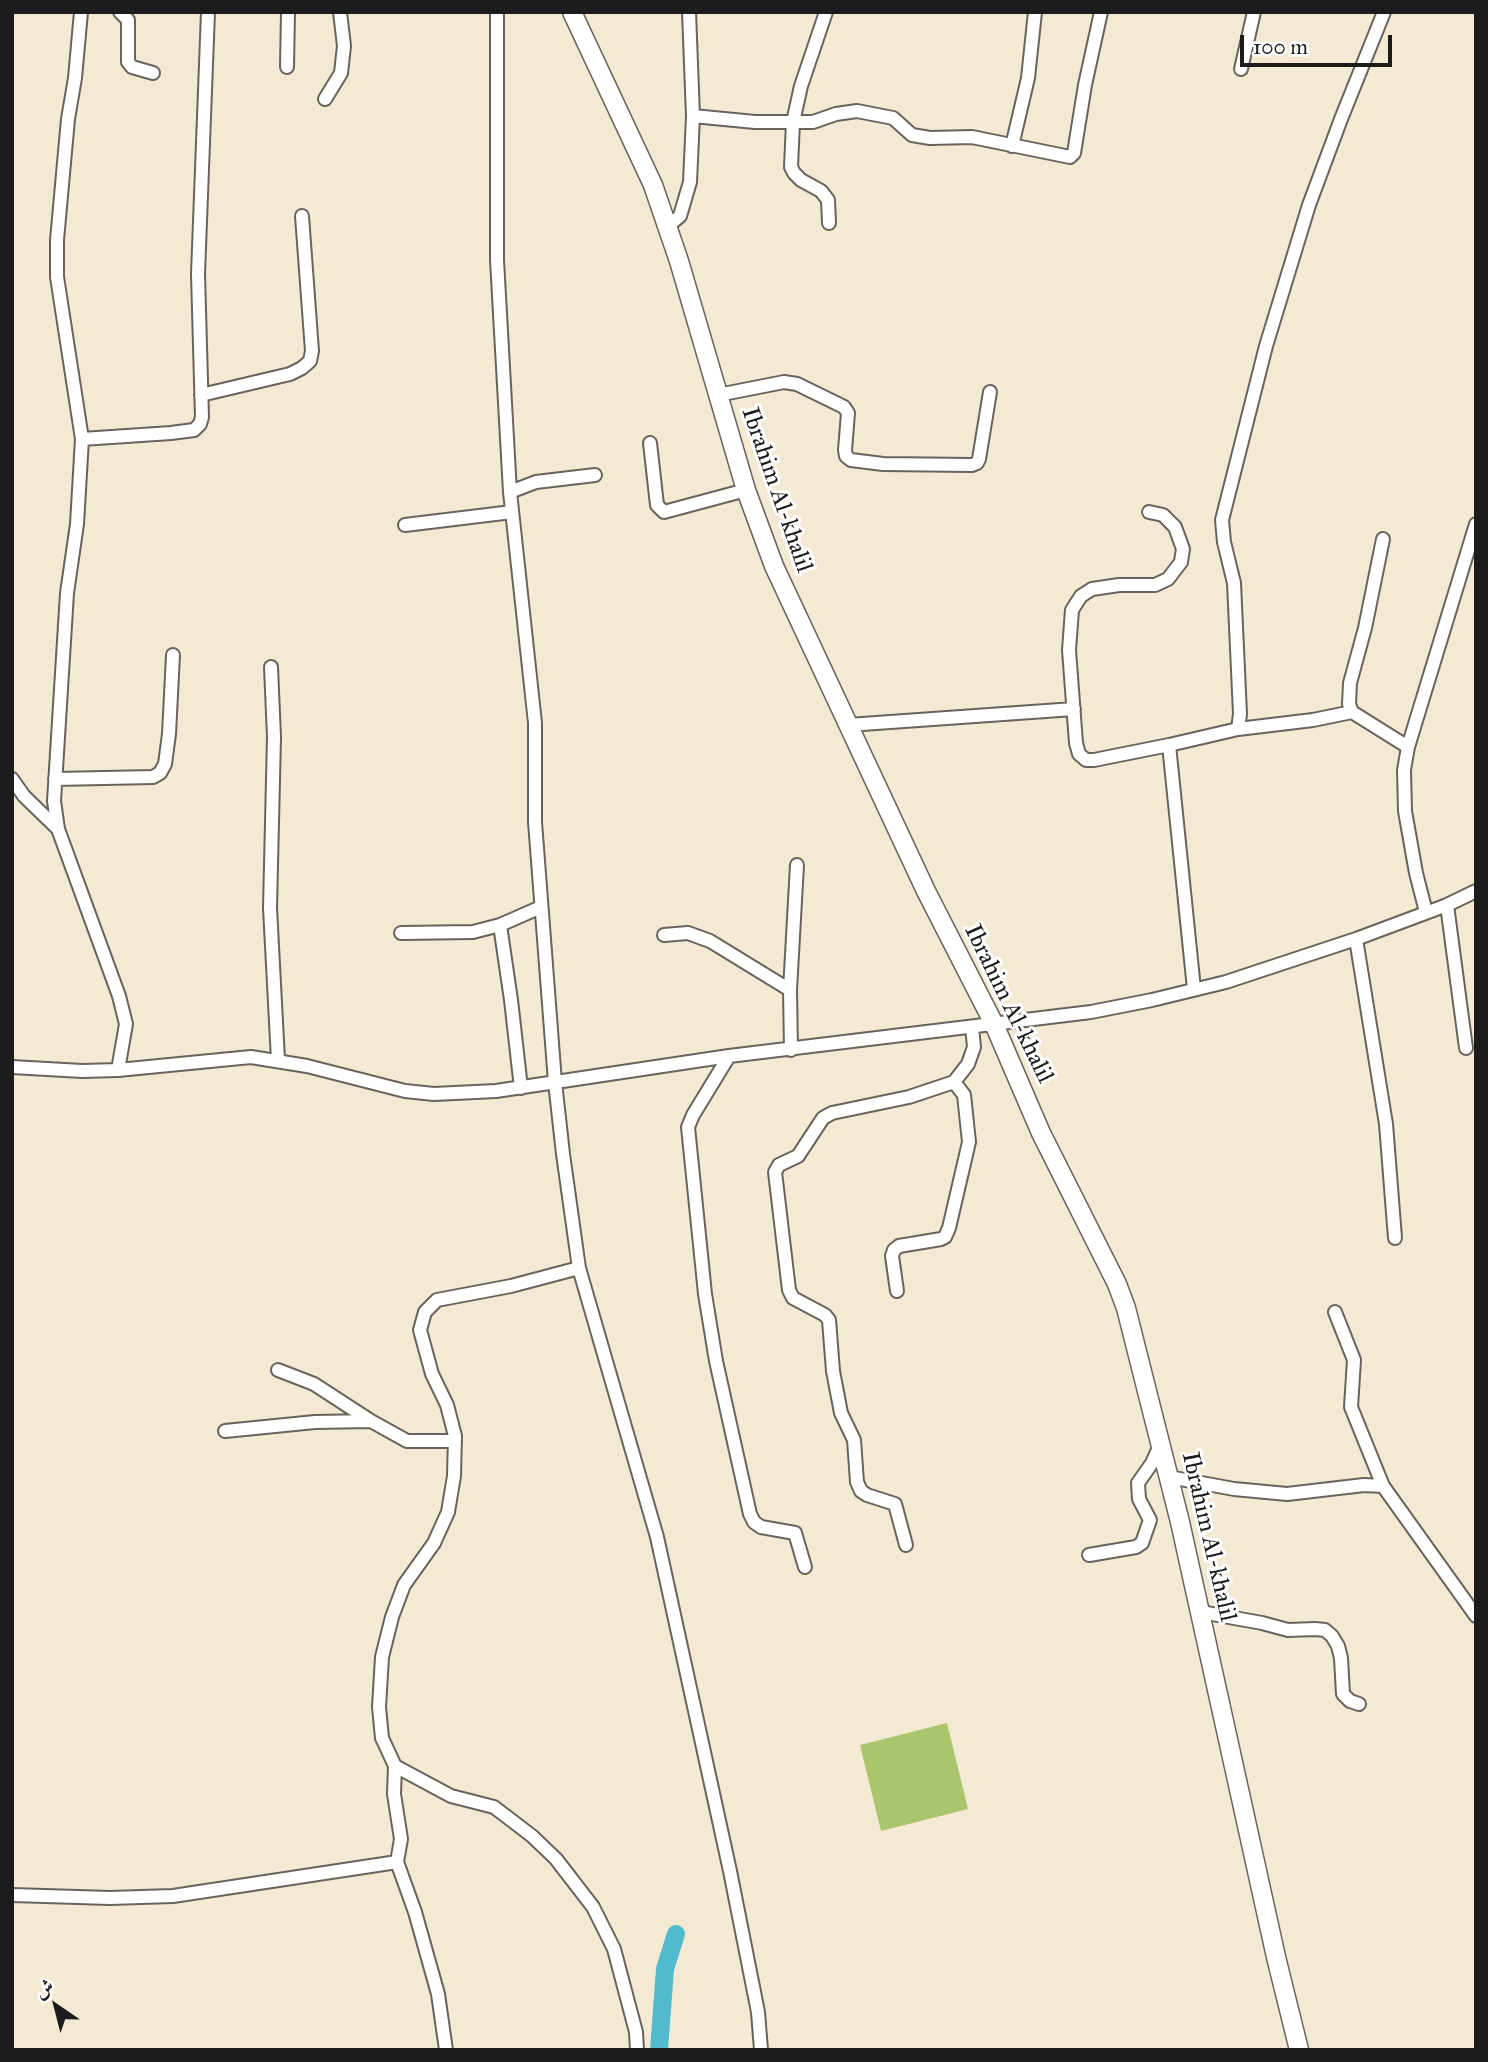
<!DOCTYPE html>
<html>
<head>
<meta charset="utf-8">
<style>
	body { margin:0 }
	#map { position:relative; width:1488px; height:2062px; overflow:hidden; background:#f4ead4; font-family:"IM FELL Great Primer",Amiri,serif }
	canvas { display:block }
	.frame { position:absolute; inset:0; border:14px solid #1c1c1c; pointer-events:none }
	.north { position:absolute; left:21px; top:1971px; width:70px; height:70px; -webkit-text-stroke:5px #fff; paint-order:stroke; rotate:325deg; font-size:19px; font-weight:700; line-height:28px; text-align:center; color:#1c1c1c }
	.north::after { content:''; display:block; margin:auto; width:24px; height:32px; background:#1c1c1c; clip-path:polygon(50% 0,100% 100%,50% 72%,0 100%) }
	.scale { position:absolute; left:1240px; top:35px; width:152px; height:32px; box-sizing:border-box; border:4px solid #1c1c1c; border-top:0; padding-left:9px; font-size:21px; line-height:24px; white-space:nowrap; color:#1c1c1c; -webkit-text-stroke:5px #fff; paint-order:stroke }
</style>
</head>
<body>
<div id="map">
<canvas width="1488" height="2062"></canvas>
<div class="frame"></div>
<div class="north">ش</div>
<div class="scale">100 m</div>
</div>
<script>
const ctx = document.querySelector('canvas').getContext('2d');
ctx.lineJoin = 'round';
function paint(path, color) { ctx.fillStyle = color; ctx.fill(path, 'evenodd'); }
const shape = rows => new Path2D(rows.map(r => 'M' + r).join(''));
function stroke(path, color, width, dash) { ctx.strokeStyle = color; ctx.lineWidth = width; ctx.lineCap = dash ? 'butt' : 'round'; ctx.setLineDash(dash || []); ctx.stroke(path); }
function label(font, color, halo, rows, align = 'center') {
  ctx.font = font + ' "IM FELL Great Primer",serif'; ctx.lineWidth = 6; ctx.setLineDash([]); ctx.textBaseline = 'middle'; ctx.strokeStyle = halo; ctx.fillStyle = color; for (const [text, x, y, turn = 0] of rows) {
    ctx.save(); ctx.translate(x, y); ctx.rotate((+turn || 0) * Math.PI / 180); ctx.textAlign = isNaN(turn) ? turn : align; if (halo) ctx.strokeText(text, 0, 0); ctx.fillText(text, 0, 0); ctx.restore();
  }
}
paint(shape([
	[947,1723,968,1809,881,1831,860,1745]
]), '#aac56b');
stroke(shape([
	[659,2050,665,1969,676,1934]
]), '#51bacf', 18);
const street = shape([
	[81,12,75,78,68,119,57,240,57,277,82,439,77,524,67,593,54,801,58,829,119,996,126,1024,118,1070],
	[120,12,128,20,128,62,132,67,153,73],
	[497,12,497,260,510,492,535,723,535,822,555,1082,563,1154,579,1268,657,1537,730,1871,758,2012,761,2050],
	[826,12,801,86,793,122,791,167,794,173,801,180,821,191,828,200,829,223],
	[287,67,288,12],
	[1241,69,1254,12],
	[325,99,341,73,344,46,340,12],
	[693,116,755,122,813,122,836,114,857,111,893,118,912,135,930,138,972,137,1070,157,1074,153,1085,85,1101,12],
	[1012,146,1028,78,1035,12],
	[668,226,680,216,690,182,693,116,689,12],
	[201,395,290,374,302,368,310,361,312,351,302,216],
	[718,395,784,382,797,384,844,407,848,413,845,450,846,456,851,460,883,464,972,465,977,463,979,459,990,392],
	[82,439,171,433,194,430,200,424,202,417,198,274,208,12],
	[650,443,657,505,664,512,746,490],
	[510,492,536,482,595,475],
	[1149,512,1163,515,1175,527,1183,549,1181,562,1168,579,1155,585,1119,585,1092,589,1081,596,1072,610,1069,650,1076,743,1079,754,1086,760,1094,760,1169,745,1194,989],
	[405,525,512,512],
	[1383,539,1365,628,1350,683,1349,704,1352,712,1408,747],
	[271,667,274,737,270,908,278,1060],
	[848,725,1074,709],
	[1238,729,1313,720,1352,712],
	[1169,745,1238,729,1240,714,1234,583,1224,542,1222,520,1266,346,1309,205,1341,119,1384,12],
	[12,779,24,796,58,829],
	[55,779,153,777,160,773,165,764,169,734,173,655],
	[1447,905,1466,1048],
	[1426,912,1416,873,1405,811,1404,770,1408,747,1476,524],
	[500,925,511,1000,521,1088],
	[401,933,473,932,500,925,541,907],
	[664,935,688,933,710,941,790,990],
	[1356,939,1386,1124,1395,1238],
	[791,1050,790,990,797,865],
	[729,1056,693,1115,688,1127,705,1294,716,1361,750,1514,754,1522,761,1527,795,1533,805,1567],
	[12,1067,82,1071,118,1070,251,1057,307,1066,405,1091,434,1094,496,1091,729,1056,1091,1012,1152,1000,1226,982,1356,939,1447,905,1476,891],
	[897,1291,892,1256,894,1250,899,1246,941,1239,945,1237,949,1228,969,1142,964,1095,954,1082],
	[1335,1312,1354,1360,1351,1407,1383,1486],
	[278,1370,314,1384,371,1421],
	[225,1431,315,1422,371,1421,407,1441,455,1441],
	[1169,1477,1234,1489,1287,1494,1364,1485,1383,1486,1476,1616],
	[906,1545,895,1504,867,1495,861,1491,857,1482,854,1440,841,1413,833,1371,829,1320,825,1315,793,1298,789,1290,775,1172,779,1165,798,1156,823,1118,832,1113,909,1097,954,1082,968,1064,974,1047,972,1027],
	[1089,1555,1136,1547,1142,1543,1150,1520,1139,1499,1138,1483,1152,1463,1161,1443],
	[1201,1612,1262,1623,1288,1630,1315,1629,1325,1630,1332,1636,1338,1646,1341,1658,1343,1694,1350,1701,1359,1704],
	[395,1766,451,1796,494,1807,532,1836,556,1859,593,1907,614,1949,636,2032,637,2050],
	[12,1895,110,1898,173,1896,397,1862],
	[446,2050,438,1994,415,1912,397,1862,401,1839,394,1794,395,1766,382,1738,379,1707,382,1657,392,1617,404,1585,434,1543,448,1512,454,1476,455,1436,447,1405,432,1374,420,1330,425,1312,437,1300,511,1286,579,1268]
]);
const secondary = shape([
	[572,12,653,185,679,261,746,490,774,566,926,891,994,1024,1041,1133,1117,1284,1126,1308,1180,1522,1276,1957,1299,2050]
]);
stroke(street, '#68645c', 16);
stroke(secondary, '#68645c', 21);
stroke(street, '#fff', 12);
stroke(secondary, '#fff', 18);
label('24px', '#1c1c1c', '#fff', [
	["Ibrahim Al-khalil",776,490,71],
	["Ibrahim Al-khalil",1008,1004,64],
	["Ibrahim Al-khalil",1208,1537,77]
]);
</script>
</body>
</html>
